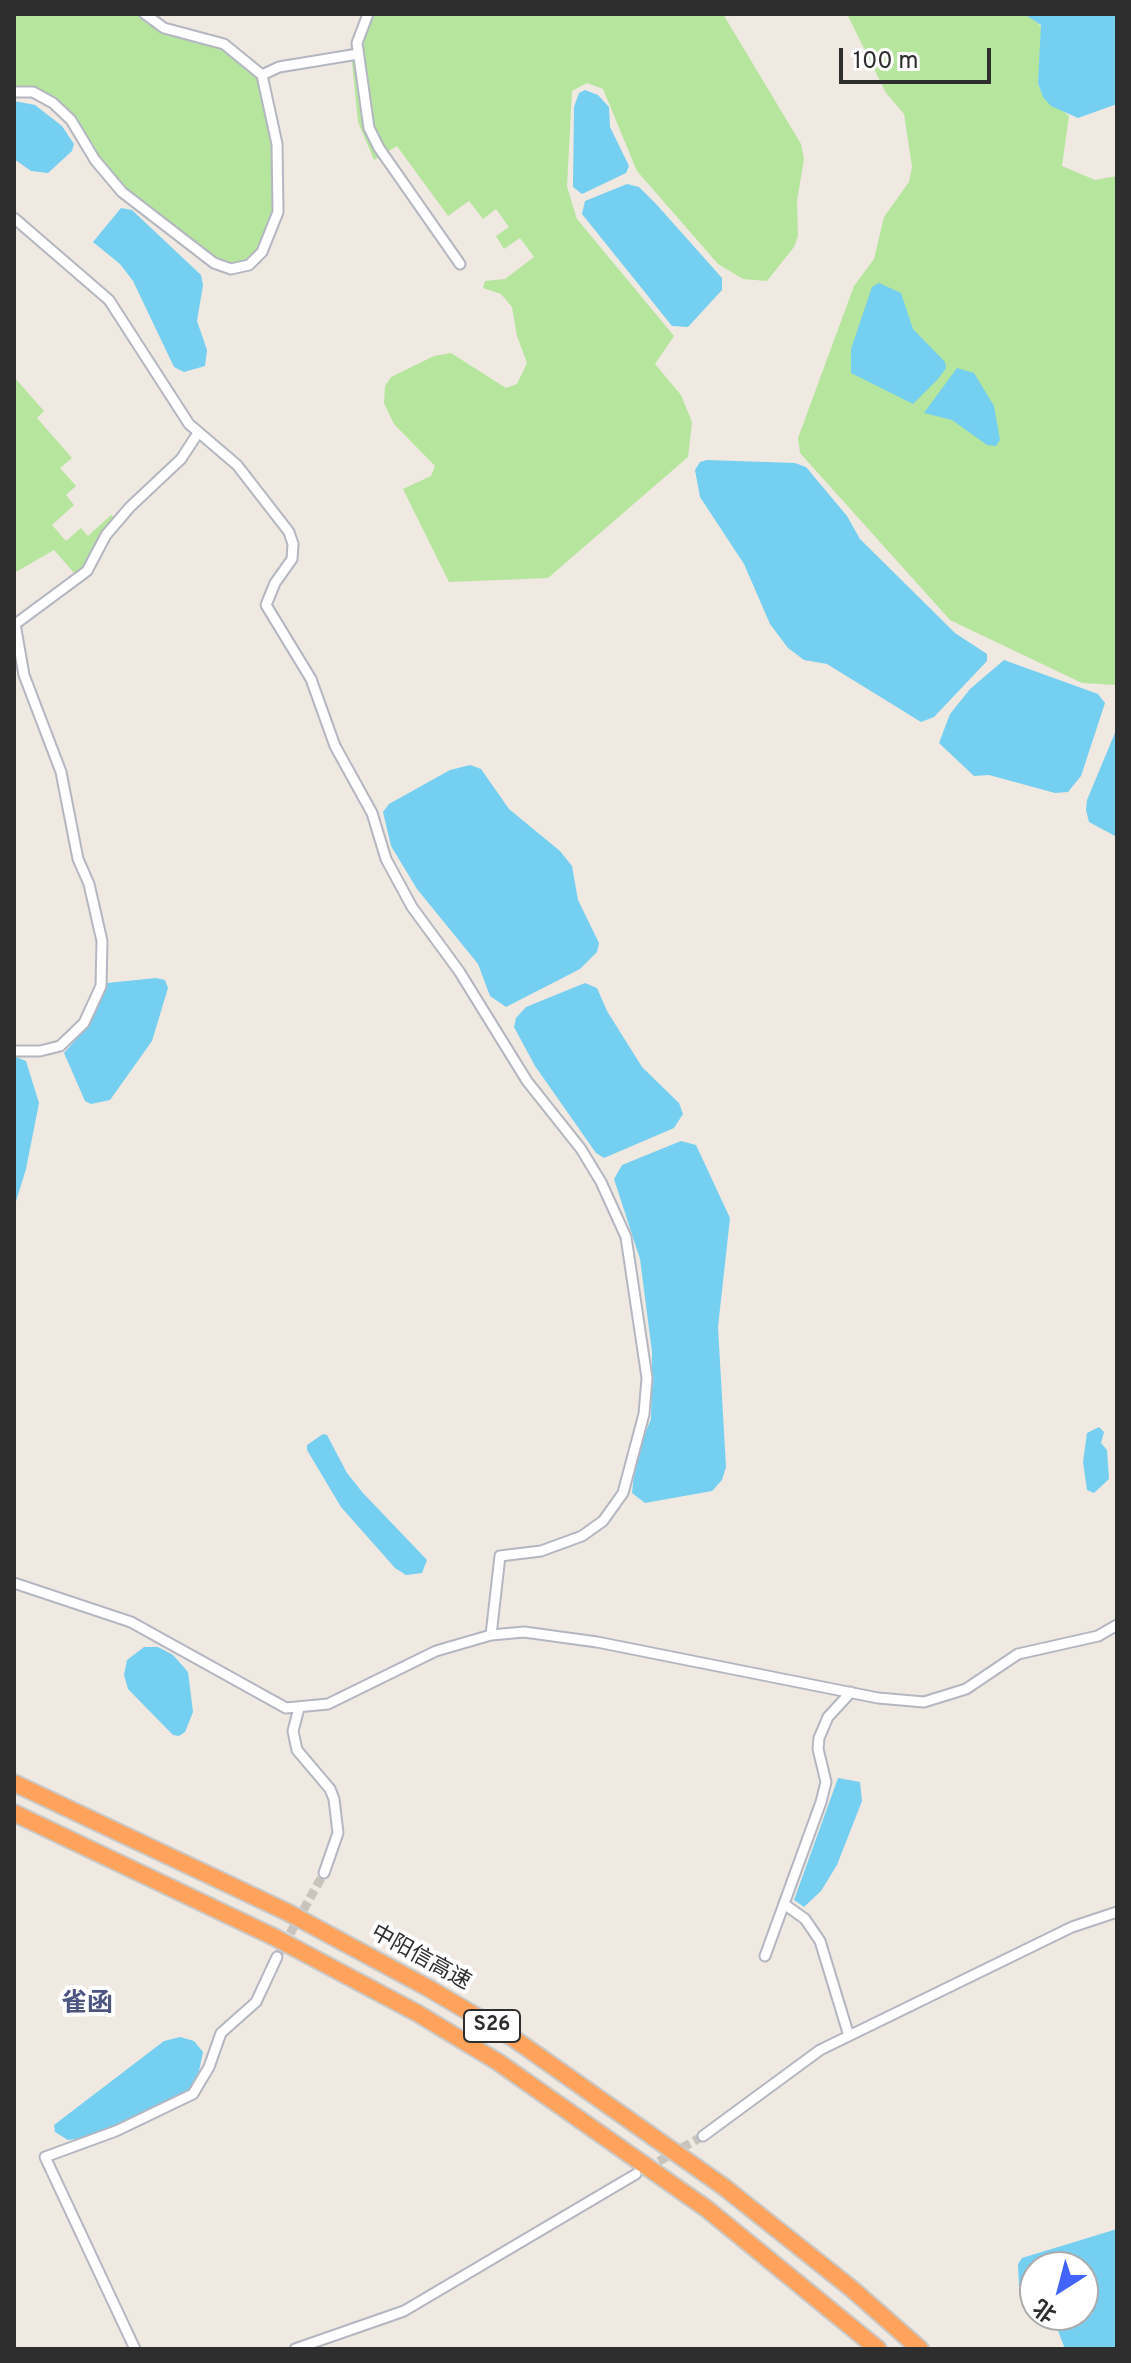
<!DOCTYPE html>
<html>
<head>
<meta charset="utf-8">
<style>
	body { margin:0 }
	#map { position:relative; width:1131px; height:2363px; overflow:hidden; background:#efe9e1; font-family:Overpass,"Noto Sans SC",sans-serif }
	canvas { display:block }
	.frame { position:absolute; inset:0; border:16px solid #2e2e2e; pointer-events:none }
	.north { position:absolute; left:1019px; top:2251px; width:80px; height:80px; box-sizing:border-box; background:#fff; border:2px solid #ababab; border-radius:50%; rotate:216deg; font-size:22px; font-weight:700; line-height:32px; text-align:center; color:#2e2e2e }
	.north::after { content:''; display:block; margin:auto; width:28px; height:36px; background:#4264fb; clip-path:polygon(50% 0,100% 100%,50% 72%,0 100%) }
	.scale { position:absolute; left:839px; top:48px; width:152px; height:36px; box-sizing:border-box; border:4px solid #2e2e2e; border-top:0; padding-left:10px; font-size:24px; line-height:28px; white-space:nowrap; color:#2e2e2e; -webkit-text-stroke:6px #fff; paint-order:stroke }
</style>
</head>
<body>
<div id="map">
<canvas width="1131" height="2363"></canvas>
<div class="frame"></div>
<div class="north">北</div>
<div class="scale">100 m</div>
</div>
<script>
const ctx = document.querySelector('canvas').getContext('2d');
ctx.lineJoin = 'round';
function paint(path, color) { ctx.fillStyle = color; ctx.fill(path, 'evenodd'); }
const shape = rows => new Path2D(rows.map(r => 'M' + r).join(''));
function stroke(path, color, width, dash) { ctx.strokeStyle = color; ctx.lineWidth = width; ctx.lineCap = dash ? 'butt' : 'round'; ctx.setLineDash(dash || []); ctx.stroke(path); }
function label(font, color, halo, rows, align = 'center') {
  ctx.font = font + ' Overpass,"Noto Sans SC",sans-serif'; ctx.lineWidth = 8; ctx.setLineDash([]); ctx.textBaseline = 'middle'; ctx.strokeStyle = halo; ctx.fillStyle = color; for (const [text, x, y, turn = 0] of rows) {
    ctx.save(); ctx.translate(x, y); ctx.rotate((+turn || 0) * Math.PI / 180); ctx.textAlign = isNaN(turn) ? turn : align; if (halo) ctx.strokeText(text, 0, 0); ctx.fillText(text, 0, 0); ctx.restore();
  }
}
paint(shape([
	[14,14,142,14,150,25,163,31,222,47,259,77,274,144,275,212,260,250,247,262,236,266,216,260,125,190,55,101,14,87],
	[373,14,723,14,801,144,804,159,797,201,798,236,794,247,767,281,743,279,718,264,637,171,603,89,587,83,572,91,567,187,577,219,674,336,655,364,681,395,692,422,688,457,548,578,449,582,403,489,431,476,435,466,394,424,384,403,385,386,391,377,434,356,451,353,506,388,517,384,527,363,517,336,512,307,501,294,483,288,485,281,505,279,534,257,520,238,504,249,496,236,509,227,496,209,483,219,469,201,448,216,397,146,374,160,358,122,352,62,362,58,364,33],
	[847,14,1024,14,1034,19,1042,28,1038,83,1042,94,1069,116,1062,166,1095,180,1117,176,1117,685,1082,683,950,620,800,453,798,438,854,286,874,259,884,217,909,182,912,167,904,114,886,93],
	[14,377,44,411,37,418,72,458,60,468,76,486,66,495,74,505,52,525,66,541,81,528,88,536,111,515,115,518,83,570,75,574,54,550,14,573]
]), '#b6e59e');
paint(shape([
	[1024,14,1117,14,1117,104,1078,118,1051,106,1043,97,1038,83,1041,25],
	[585,90,598,95,609,107,610,127,629,166,626,173,582,194,573,187,574,107,579,93],
	[14,101,35,105,62,126,74,144,72,151,48,173,31,171,14,159],
	[627,184,639,187,657,205,722,278,722,290,688,327,672,326,582,214,585,201],
	[121,208,132,210,201,275,203,285,197,321,207,350,205,366,184,372,174,367,133,281,120,264,93,242],
	[879,283,901,293,913,329,945,362,946,368,938,379,913,404,851,373,851,349,872,287],
	[957,368,974,373,994,406,1000,440,996,446,987,445,952,420,924,413],
	[707,460,795,463,806,467,847,516,860,539,955,633,987,654,987,661,934,717,921,722,827,664,804,660,788,648,770,624,744,564,700,497,695,470,700,462],
	[1004,660,1098,694,1105,703,1081,776,1068,792,1055,793,989,775,974,776,939,743,950,714,970,689],
	[1117,728,1117,837,1089,822,1086,810,1087,800],
	[470,765,481,769,509,809,560,851,572,866,578,900,599,943,597,952,580,969,506,1007,490,996,478,964,417,889,391,846,383,812,389,804,450,770],
	[156,978,165,980,168,988,152,1041,110,1100,91,1104,85,1101,64,1053,85,1029,107,983],
	[585,983,597,988,607,1011,642,1067,679,1103,683,1114,674,1128,604,1158,596,1153,535,1066,514,1027,516,1018,526,1007],
	[16,1057,26,1061,39,1103,26,1169,14,1208],
	[681,1141,696,1145,730,1218,718,1327,726,1467,722,1480,712,1491,645,1503,632,1493,636,1456,651,1419,652,1352,640,1259,614,1179,622,1165],
	[1099,1427,1104,1432,1101,1443,1107,1450,1109,1479,1094,1493,1087,1490,1083,1462,1087,1433],
	[323,1434,327,1435,347,1473,363,1493,427,1560,422,1573,406,1575,395,1568,341,1507,307,1450,307,1445],
	[144,1647,158,1647,173,1655,188,1672,193,1712,185,1732,179,1736,173,1735,128,1689,124,1675,127,1660],
	[838,1778,860,1782,862,1801,837,1865,821,1891,804,1907,794,1900],
	[180,2037,194,2041,203,2052,197,2081,190,2090,114,2127,83,2138,68,2140,55,2132,54,2125,164,2041],
	[1117,2229,1117,2349,1065,2349,1052,2315,1083,2315,1083,2267,1035,2267,1035,2299,1019,2286,1018,2264,1022,2258]
]), '#75cff0');
stroke(shape([
	[277,1957,324,1873],
	[647,2168,703,2136]
]), '#c8c4bd', 9, [9, 4.5]);
const minor = shape([
	[368,14,357,43,369,128,379,148,460,264],
	[262,75,279,67,358,54],
	[14,92,33,92,53,103,71,120,95,160,122,192,214,263,231,269,249,265,262,252,278,212,277,144,262,75,224,44,164,28,145,14],
	[14,218,109,300,189,424,237,465,289,532,293,544,292,559,275,583,266,605,311,679,335,746,372,813,386,859,412,907,459,971,527,1081,581,1149,601,1182,626,1237,647,1378,644,1414,623,1493,603,1521,582,1536,541,1551,500,1556,491,1635],
	[14,625,87,571,106,535,130,507,181,459,198,433],
	[14,1051,40,1051,60,1046,84,1023,101,986,102,941,89,884,78,859,61,772,24,675,15,624],
	[14,1583,131,1622,286,1708,328,1704,436,1651,491,1635,524,1632,597,1642,878,1698,924,1702,966,1689,1018,1654,1098,1636,1117,1625],
	[299,1708,293,1731,297,1750,330,1789,334,1799,338,1833,324,1873],
	[784,1904,805,1919,820,1941,849,2036],
	[765,1956,821,1802,826,1782,818,1749,819,1738,828,1717,851,1692],
	[703,2136,820,2050,1072,1927,1117,1912],
	[135,2349,45,2157,116,2131,193,2094,209,2067,221,2033,256,2002,277,1957],
	[295,2349,404,2311,636,2174]
]);
const motorway = shape([
	[14,1783,287,1912,430,1989,513,2038,724,2187,852,2289,920,2349],
	[14,1813,274,1937,417,2013,498,2062,707,2209,878,2349]
]);
stroke(minor, '#b4b7c1', 13);
stroke(motorway, '#c9c9c9', 20);
stroke(minor, '#fff', 9);
stroke(motorway, '#ffa35c', 16);
for (const [x, y, w] of [
	[492,2026,56]
]) { const box = new Path2D(); box.roundRect(x - w / 2, y - 16, w, 32, 6); ctx.fillStyle = '#fff'; ctx.fill(box); stroke(box, '#2e2e2e', 2); }
label('bold 20px', '#2e2e2e', null, [
	["S26",492,2026]
]);
label('22px', '#2e2e2e', '#fff', [
	["中阳信高速",420,1959,29]
]);
label('bold 26px', '#4d5680', '#fff', [
	["雀函",87,2006]
]);
</script>
</body>
</html>
